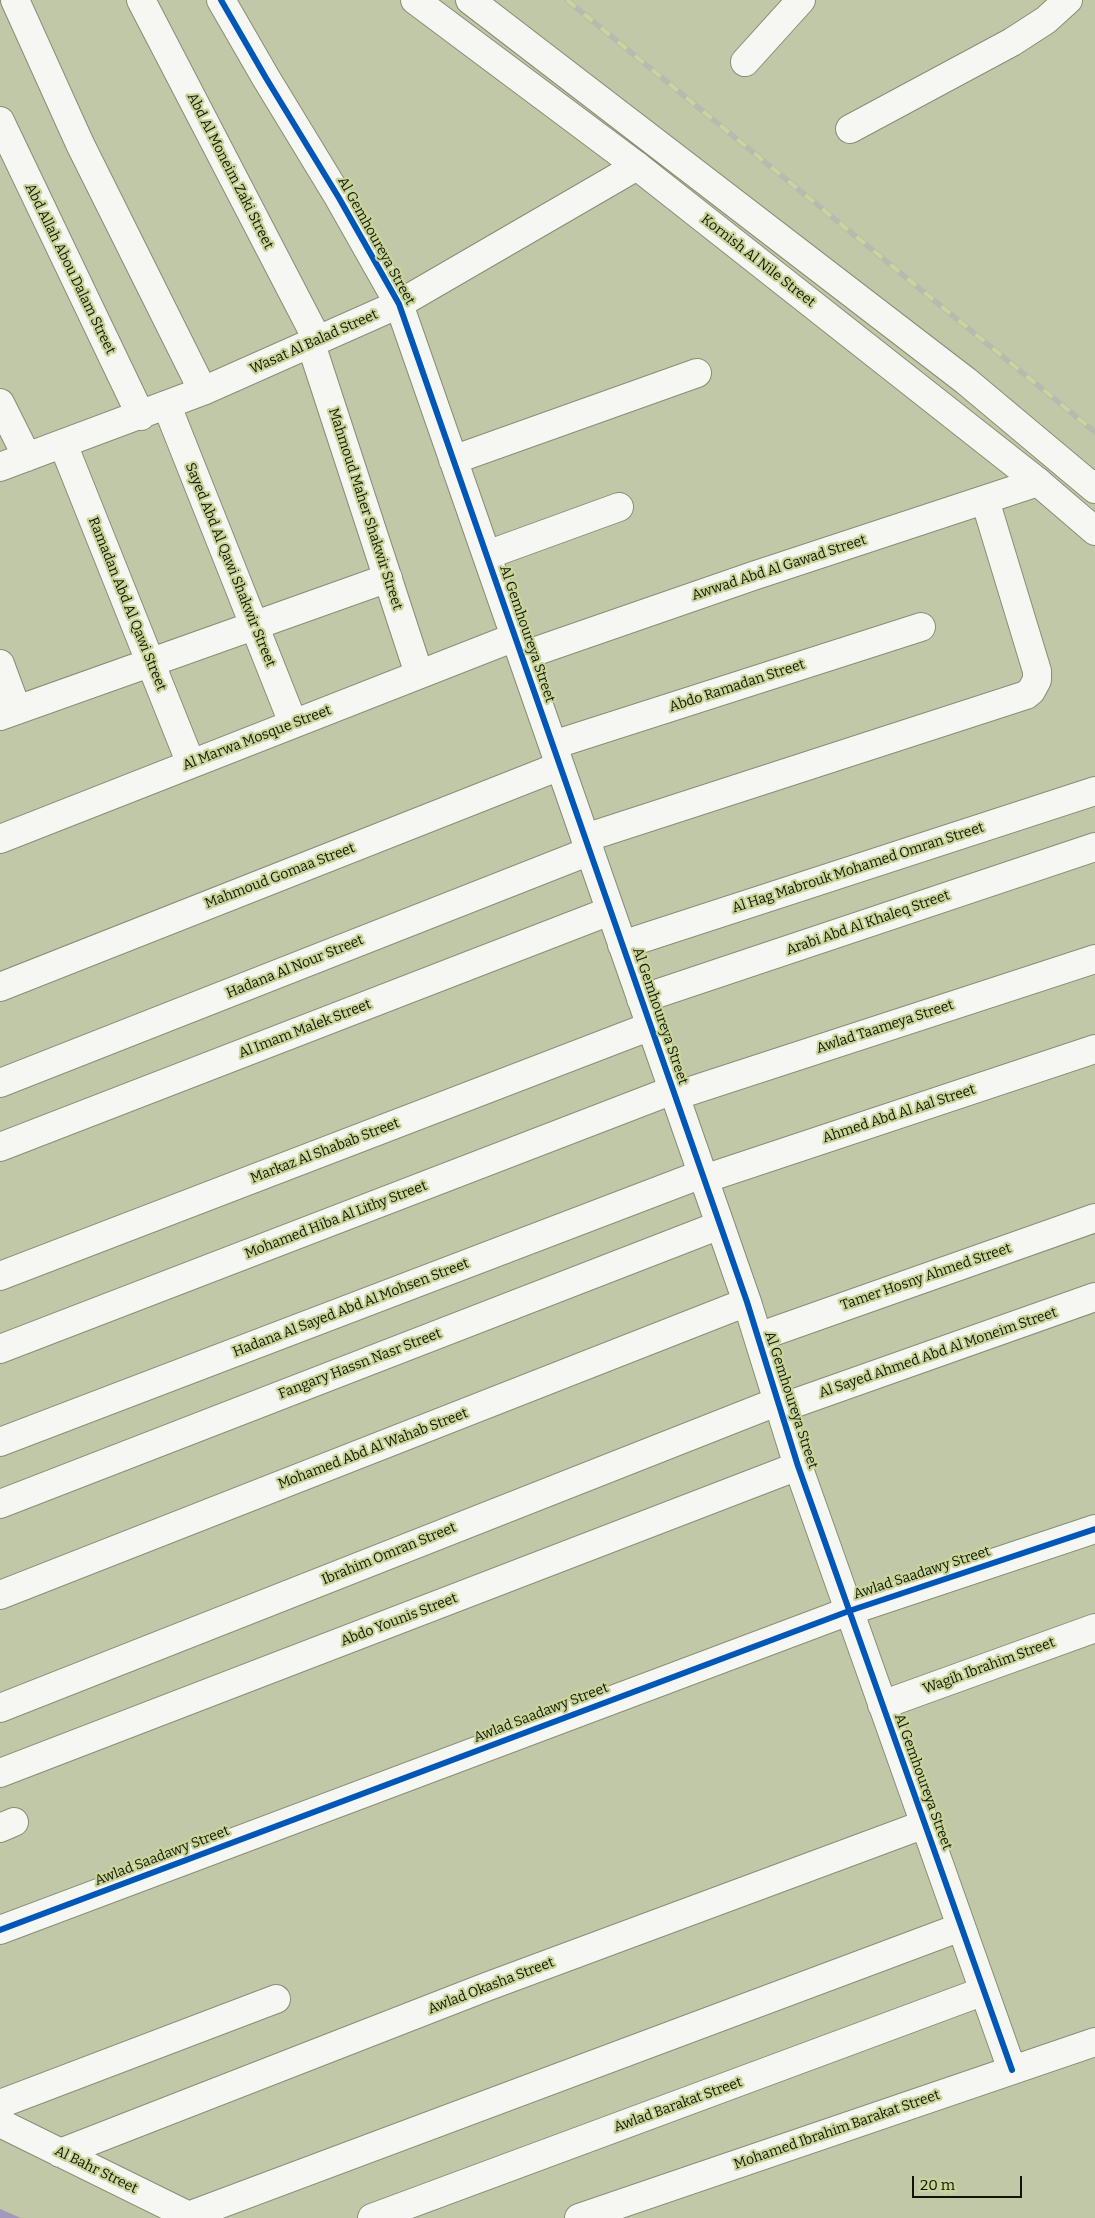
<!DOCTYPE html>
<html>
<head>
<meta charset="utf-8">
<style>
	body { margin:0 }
	#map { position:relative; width:1095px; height:2218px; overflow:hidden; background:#c1c8a8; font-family:Bitter,serif }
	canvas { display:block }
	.scale { position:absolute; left:912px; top:2176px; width:110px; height:22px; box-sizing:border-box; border:2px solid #111401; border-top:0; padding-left:6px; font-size:15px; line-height:18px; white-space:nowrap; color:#111401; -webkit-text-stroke:4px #c9d59b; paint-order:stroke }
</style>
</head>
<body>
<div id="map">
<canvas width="1095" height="2218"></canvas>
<div class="scale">20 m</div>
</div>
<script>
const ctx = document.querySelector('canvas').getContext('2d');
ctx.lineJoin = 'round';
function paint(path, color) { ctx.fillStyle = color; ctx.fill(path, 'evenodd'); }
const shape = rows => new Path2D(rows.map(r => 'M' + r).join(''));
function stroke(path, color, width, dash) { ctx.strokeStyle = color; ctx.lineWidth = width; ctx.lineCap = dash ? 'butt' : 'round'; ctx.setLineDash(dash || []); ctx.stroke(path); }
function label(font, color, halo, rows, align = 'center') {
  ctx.font = font + ' Bitter,serif'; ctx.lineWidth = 4.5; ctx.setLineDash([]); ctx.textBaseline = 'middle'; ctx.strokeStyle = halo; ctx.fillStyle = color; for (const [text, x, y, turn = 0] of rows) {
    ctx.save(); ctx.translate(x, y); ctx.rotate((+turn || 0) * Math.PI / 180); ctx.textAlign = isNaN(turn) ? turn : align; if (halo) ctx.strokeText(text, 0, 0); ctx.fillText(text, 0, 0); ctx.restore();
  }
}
paint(shape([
	[0,2209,21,2218,0,2218]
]), '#a498be');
const minor = shape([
	[15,0,80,144,203,391],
	[141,0,318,341],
	[221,0,266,78,339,198,399,304,747,1302,798,1466,1012,2070],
	[745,62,801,0],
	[0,121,141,416],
	[850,129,1012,42,1046,20,1068,0],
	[311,344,419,674],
	[0,403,27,457],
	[167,406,293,723],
	[63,444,191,764],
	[453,460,697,373],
	[0,467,203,391,399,304,637,166],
	[487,555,619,507],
	[522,656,753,576,1038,482],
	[0,664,17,710],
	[0,716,388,578],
	[553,745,921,627],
	[585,838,1026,695,1031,691,1037,680,1037,671,985,500],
	[0,839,515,637],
	[622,945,1095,791],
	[0,987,560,766],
	[641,999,1095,847],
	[0,1083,590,851],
	[675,1096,1095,959],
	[0,1147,610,911],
	[704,1179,1095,1049],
	[0,1276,651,1026],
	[758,1337,1095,1218],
	[0,1349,673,1090],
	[781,1408,1095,1297],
	[0,1442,702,1174],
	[0,1504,720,1225],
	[0,1595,747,1302],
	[882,1705,1095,1628],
	[0,1708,779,1401],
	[0,1773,798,1466],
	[0,1828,14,1822],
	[0,1930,849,1611,1095,1529],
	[0,2104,276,1999],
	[0,2123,193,2218],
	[60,2153,486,1987,925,1824],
	[188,2216,961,1927],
	[372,2218,984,1991],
	[579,2218,1095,2042]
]);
const major = shape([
	[415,0,637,166,1038,482,1095,531],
	[470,0,966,381,1095,489]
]);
stroke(minor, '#888d74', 30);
stroke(major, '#888d74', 30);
stroke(minor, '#f6f7f2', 28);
stroke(major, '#f6f7f2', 28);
const rail = shape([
	[567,0,1095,432]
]);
stroke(rail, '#b8bab0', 5.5);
stroke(rail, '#c9d59b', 4, [11]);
stroke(shape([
	[221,0,266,78,339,198,399,304,747,1302,798,1466,1012,2070],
	[0,1930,849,1611,1095,1529]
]), '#0057b8', 6);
label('14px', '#111401', '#c9d59b', [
	["Abd Al Moneim Zaki Street",230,171,63],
	["Al Gemhoureya Street",376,241,61],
	["Kornish Al Nile Street",758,261,38],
	["Abd Allah Abou Dalam Street",70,269,64],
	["Wasat Al Balad Street",314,342,-24],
	["Mahmoud Maher Shakwir Street",365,509,72],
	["Sayed Abd Al Qawi Shakwir Street",230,565,68],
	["Awwad Abd Al Gawad Street",779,568,-18],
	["Ramadan Abd Al Qawi Street",127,604,68],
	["Al Gemhoureya Street",527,634,71],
	["Abdo Ramadan Street",737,686,-18],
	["Al Marwa Mosque Street",257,738,-21],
	["Al Hag Mabrouk Mohamed Omran Street",858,868,-18],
	["Mahmoud Gomaa Street",280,876,-21],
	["Arabi Abd Al Khaleq Street",868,923,-19],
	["Hadana Al Nour Street",295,967,-22],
	["Al Gemhoureya Street",660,1016,71],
	["Awlad Taameya Street",885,1027,-18],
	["Al Imam Malek Street",305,1029,-21],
	["Ahmed Abd Al Aal Street",899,1114,-18],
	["Markaz Al Shabab Street",325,1151,-21],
	["Mohamed Hiba Al Lithy Street",336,1220,-21],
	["Tamer Hosny Ahmed Street",926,1277,-19],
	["Hadana Al Sayed Abd Al Mohsen Street",351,1308,-21],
	["Al Sayed Ahmed Abd Al Moneim Street",938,1353,-19],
	["Fangary Hassn Nasr Street",360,1364,-21],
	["Al Gemhoureya Street",791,1400,72],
	["Mohamed Abd Al Wahab Street",373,1449,-21],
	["Ibrahim Omran Street",389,1554,-22],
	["Awlad Saadawy Street",922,1573,-18],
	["Abdo Younis Street",399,1620,-21],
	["Wagih Ibrahim Street",989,1666,-20],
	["Awlad Saadawy Street",541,1713,-21],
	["Al Gemhoureya Street",923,1782,70],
	["Awlad Saadawy Street",162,1856,-21],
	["Awlad Okasha Street",491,1986,-21],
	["Awlad Barakat Street",678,2105,-20],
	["Mohamed Ibrahim Barakat Street",837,2130,-19],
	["Al Bahr Street",96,2170,26]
]);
</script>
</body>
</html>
